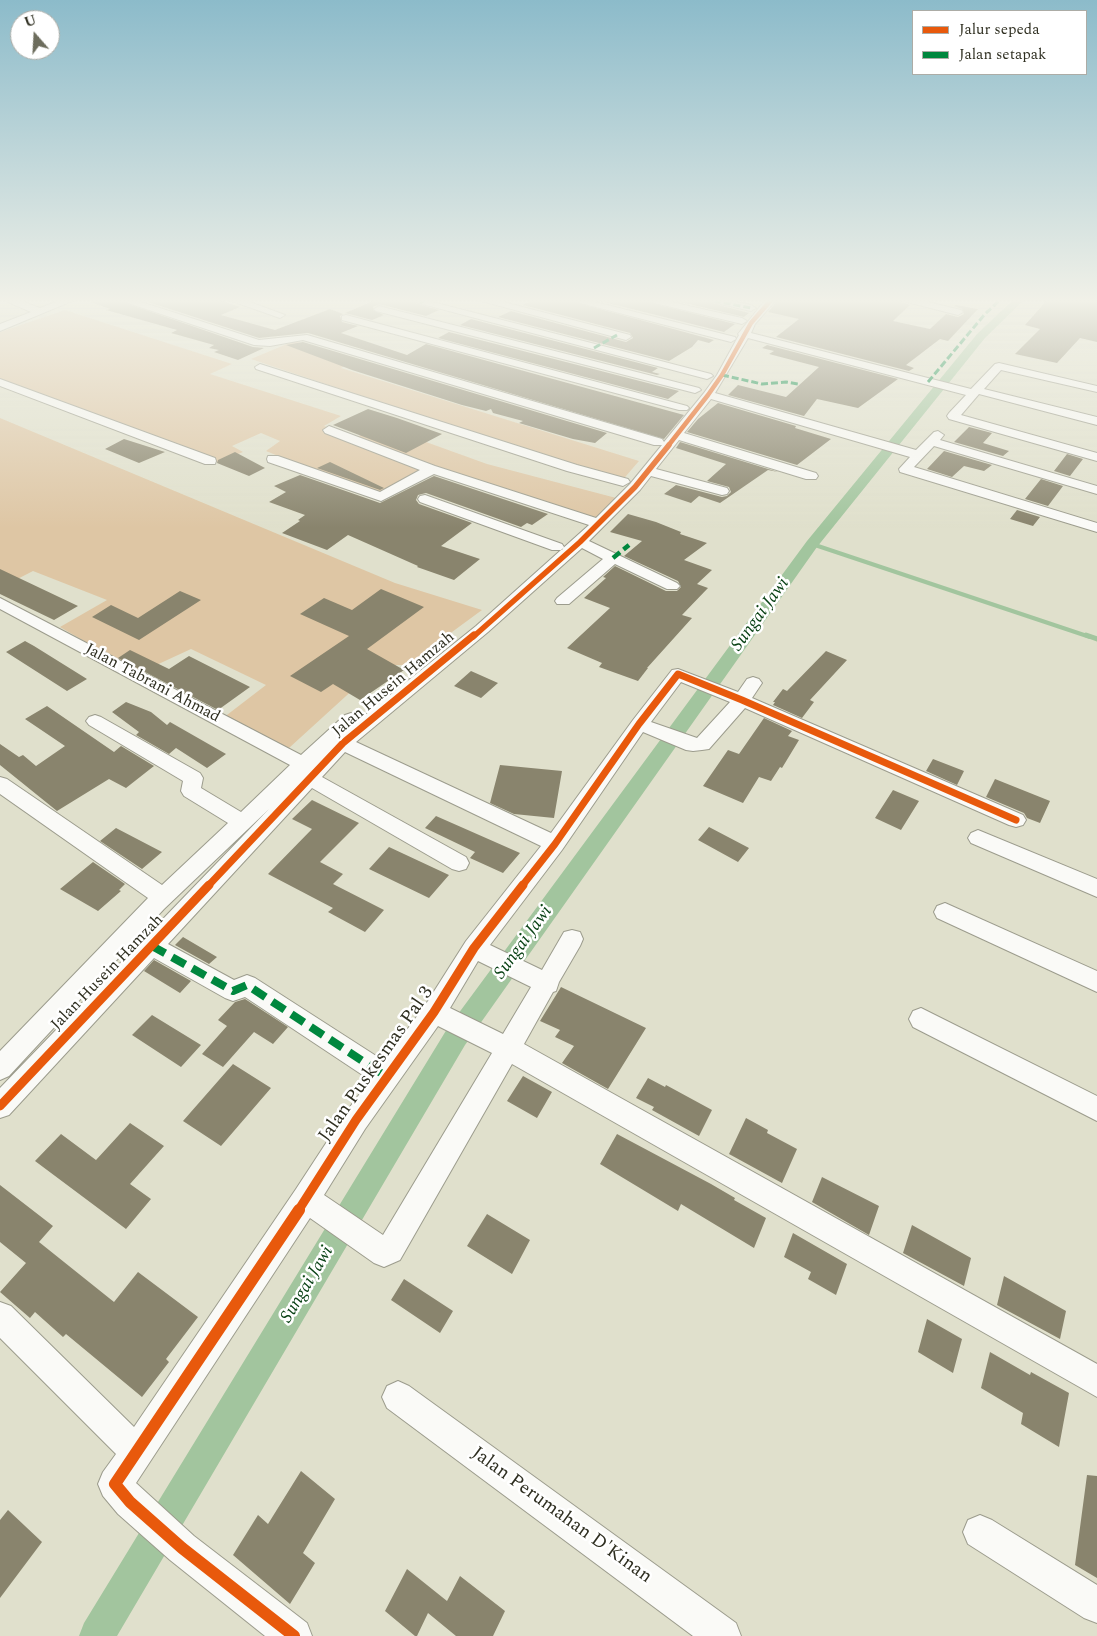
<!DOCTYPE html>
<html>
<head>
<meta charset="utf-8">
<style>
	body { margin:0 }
	#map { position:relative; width:1097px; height:1636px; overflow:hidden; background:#e0e0cc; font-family:Spectral,serif }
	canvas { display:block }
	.legend { position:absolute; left:912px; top:10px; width:175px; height:65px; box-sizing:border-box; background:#fff; border:1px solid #acaca6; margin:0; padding:6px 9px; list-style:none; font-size:15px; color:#2f2f21 }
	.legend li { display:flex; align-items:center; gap:10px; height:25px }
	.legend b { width:25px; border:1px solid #acaca6 }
	.north { position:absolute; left:10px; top:10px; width:50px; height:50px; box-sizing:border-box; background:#fff; border:1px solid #acaca6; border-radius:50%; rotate:341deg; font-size:14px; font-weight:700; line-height:20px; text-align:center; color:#2f2f21 }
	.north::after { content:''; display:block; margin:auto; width:18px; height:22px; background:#6d6d5d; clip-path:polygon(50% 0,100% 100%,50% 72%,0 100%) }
</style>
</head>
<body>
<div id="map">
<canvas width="1097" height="1636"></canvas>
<ul class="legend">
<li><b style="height:6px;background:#e8590c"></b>Jalur sepeda</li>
<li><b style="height:6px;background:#00873e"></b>Jalan setapak</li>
</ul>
<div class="north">U</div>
</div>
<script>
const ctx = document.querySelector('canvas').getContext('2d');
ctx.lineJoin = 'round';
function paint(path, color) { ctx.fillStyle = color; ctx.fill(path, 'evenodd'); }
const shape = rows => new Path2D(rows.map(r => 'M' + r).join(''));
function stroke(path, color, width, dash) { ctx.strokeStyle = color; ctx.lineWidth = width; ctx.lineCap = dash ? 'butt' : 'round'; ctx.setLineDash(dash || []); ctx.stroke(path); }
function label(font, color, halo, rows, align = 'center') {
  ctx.font = font + ' Spectral,serif'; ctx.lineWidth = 5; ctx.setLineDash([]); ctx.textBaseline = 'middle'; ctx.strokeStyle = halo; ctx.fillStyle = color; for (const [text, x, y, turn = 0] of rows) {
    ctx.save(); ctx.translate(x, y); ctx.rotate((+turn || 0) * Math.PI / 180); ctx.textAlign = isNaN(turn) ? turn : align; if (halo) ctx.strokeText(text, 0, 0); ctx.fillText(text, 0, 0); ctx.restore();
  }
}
paint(shape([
	[65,310,232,364,210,374,341,416,324,426,357,437,379,425,487,464,620,499,597,522,431,467,375,496,266,451,280,441,261,433,232,446,243,452,218,462,0,379,0,332],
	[294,341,356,359,341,368,639,461,620,483,251,359],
	[0,418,395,583,482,610,407,665,380,665,289,748,223,718,266,685,191,649,139,673,60,627,107,600,33,571,0,588]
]), '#dec6a4');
stroke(shape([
	[812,544,1090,637]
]), '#a2c59e', 4);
stroke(shape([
	[1086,635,1097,639]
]), '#a2c59e', 5);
paint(shape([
	[1014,299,1025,299,985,338,817,547,465,1045,117,1636,79,1636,84,1623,447,1029,807,541,977,334,1014,299]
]), '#a2c59e');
paint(shape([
	[91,299,114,299,253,347,264,348,238,360,214,352,219,350,209,348,214,345,171,333,177,330,106,310,110,309,91,302],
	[139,299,215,299,240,307,221,315,275,330,330,309,343,314,340,316,342,322,358,326,341,333,407,355,426,344,684,415,664,439,308,333,259,338],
	[378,299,401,299,439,310,426,316,379,304,373,307,373,310,384,315,372,320,345,313],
	[536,299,563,299,714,340,709,343,698,340,692,347,669,361,498,317,511,311,626,342,633,338,630,333,523,305],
	[592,299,636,299,735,324,724,332],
	[668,299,697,299,749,313,744,317],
	[779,299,893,299,910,305,893,321,930,329,946,314,958,317,964,314,962,309,954,306,956,305,978,309,948,341,940,339,906,365,914,368,909,371,776,337,799,319,768,312],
	[1048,299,1097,299,1097,342,1080,338,1057,363,1015,354,1040,329,1025,325],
	[471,319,658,368,652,372,660,374,657,375,460,325],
	[449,332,679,391,668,399,438,338],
	[303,342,607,433,595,443,573,439,519,423,523,421,493,413,491,409,486,411,462,405,352,370,286,345],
	[767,345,898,379,858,408,817,399,804,416,728,395,738,385,786,397,819,367,769,354,774,351,762,348],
	[718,403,796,426,795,428,831,439,797,465,687,432,698,419],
	[368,409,397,418,442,434,406,453,333,425],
	[969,427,992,433,983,443,1009,451,1003,456,954,442],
	[124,439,165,452,139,463,105,449],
	[680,442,778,472,768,470,720,503,699,496,691,503,664,494,676,485,722,497,727,496,731,492,729,487,707,481,726,464,676,448],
	[944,451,992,465,984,471,964,466,952,477,927,469],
	[235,452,265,468,249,476,217,463,218,460],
	[1067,454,1083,459,1070,476,1054,471],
	[330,462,384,488,380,490,317,468],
	[300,475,380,503,434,476,548,514,532,525,527,523,521,527,426,493,418,495,416,500,419,504,472,523,441,546,480,559,454,580,417,567,418,566,348,535,327,550,282,533,300,521,298,520,305,515,269,502,286,492,274,486],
	[1041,479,1063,486,1048,506,1025,499],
	[1017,510,1040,517,1033,526,1010,519],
	[628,514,656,522,681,532,680,534,707,543,684,560,712,570,697,584,708,588,682,615,692,618,647,668,648,668,638,681,599,667,602,663,567,648,610,608,584,598,606,578,603,577,615,566,666,591,677,591,681,587,678,581,624,556,642,541,610,532],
	[0,569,78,606,54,620,0,594],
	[381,589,424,607,367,649,404,670,360,700,333,684,321,692,290,676,349,636,300,614,324,598,352,610],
	[180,591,201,600,139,640,92,617,111,605,138,618],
	[25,641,34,646,87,679,67,691,6,652],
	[130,650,169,669,189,656,250,687,218,710,118,658],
	[826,651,847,660,810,700,814,702,802,718,773,705,775,702,773,702,783,689,787,691],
	[471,671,498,683,481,698,454,686],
	[126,702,151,712,167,725,170,722,226,754,207,768,176,748,169,754,136,735,139,732,112,712],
	[47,706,114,752,121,746,154,766,126,788,109,779,57,811,0,765,0,744,19,757,23,755,36,766,65,746,25,719],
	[764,718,792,731,788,736,799,740,782,768,780,767,771,781,759,777,743,803,703,786,728,750,739,754],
	[933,759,964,771,957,785,926,771],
	[500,765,562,771,554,818,514,814,490,803],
	[995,779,1050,801,1040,823,1027,818,1024,813,986,797],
	[893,790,919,801,901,830,875,818],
	[312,800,359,823,320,862,343,874,333,884,384,910,365,932,328,912,333,908,268,874,312,829,292,819],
	[436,816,520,853,503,873,470,858,475,852,425,828],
	[709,827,749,848,738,862,698,840],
	[116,828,162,852,142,869,100,841],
	[389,847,449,875,429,898,369,869],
	[93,862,125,884,119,890,121,891,98,911,60,889],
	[183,937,217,957,209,964,175,945],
	[154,960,191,981,180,993,144,971],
	[561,987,646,1028,608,1089,562,1063,574,1046,555,1037,560,1030,540,1021],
	[245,999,288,1027,273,1044,254,1032,223,1067,202,1054,227,1026,218,1020,235,1002],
	[152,1015,201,1045,181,1067,132,1035],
	[233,1064,271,1088,221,1146,183,1121],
	[523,1076,552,1092,537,1118,507,1101],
	[648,1078,665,1087,666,1085,712,1110,699,1136,652,1110,654,1107,636,1098],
	[746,1118,768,1130,767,1133,797,1149,782,1183,729,1154],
	[130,1123,164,1146,130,1184,151,1199,126,1229,35,1161,61,1134,96,1160],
	[617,1134,711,1184,735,1198,734,1200,766,1218,754,1248,681,1204,678,1211,600,1164],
	[822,1177,879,1206,869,1235,812,1202],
	[0,1185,53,1226,39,1242,114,1302,138,1272,198,1317,166,1359,169,1362,142,1397,66,1334,63,1337,35,1312,30,1318,0,1292,26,1263,0,1242],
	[487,1214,530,1240,512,1274,467,1246],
	[912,1225,971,1258,964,1286,903,1253],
	[793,1233,847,1264,836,1295,808,1279,811,1272,784,1257],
	[1004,1276,1066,1311,1060,1339,997,1305],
	[404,1279,453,1311,440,1333,391,1300],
	[927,1319,962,1339,953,1373,918,1352],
	[990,1352,1030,1375,1031,1372,1069,1393,1059,1447,1021,1424,1023,1413,981,1388],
	[301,1471,335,1499,303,1553,315,1563,290,1604,233,1555,258,1515,268,1524],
	[1087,1475,1097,1476,1097,1578,1075,1565],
	[8,1510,42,1542,0,1598,0,1520],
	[407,1569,447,1601,460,1576,505,1611,493,1636,456,1636,428,1613,417,1636,415,1636,385,1611]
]), '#89846d');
const minor = shape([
	[1,299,16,299,40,308,63,299,77,299,0,331,0,324,31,312,1,299],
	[116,299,132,299,259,340,307,335,662,439,664,442,704,393,717,375,739,335,738,334,766,299,777,299,755,324,751,333,971,389,995,364,999,363,1097,386,1097,392,1001,370,984,389,1097,417,1097,425,979,394,961,415,1097,453,1097,461,949,419,947,416,949,413,966,395,748,338,715,393,916,450,934,432,938,431,944,435,940,440,1097,486,1097,494,934,446,914,467,1097,523,1097,532,900,472,899,469,910,457,711,399,684,433,816,473,818,476,816,479,806,479,679,440,656,469,727,488,729,491,727,494,722,495,651,476,640,490,589,541,677,583,680,586,677,589,667,589,615,564,569,604,557,604,555,601,557,598,603,559,582,548,488,632,356,742,551,833,633,720,672,670,678,669,738,692,747,679,753,677,759,679,762,683,752,698,1023,815,1026,820,1023,825,1016,827,1009,825,745,708,709,749,702,750,693,751,686,750,643,732,562,850,490,945,542,970,564,932,572,930,580,932,583,939,580,946,559,982,556,991,553,992,524,1044,1097,1364,1097,1397,512,1064,400,1260,384,1267,374,1263,310,1218,136,1483,194,1536,307,1623,312,1636,265,1636,170,1560,118,1514,103,1496,98,1484,103,1472,116,1454,0,1338,0,1302,11,1306,134,1427,296,1189,347,1111,370,1080,245,997,233,1001,225,998,154,958,9,1115,0,1118,0,1088,269,809,164,909,9,1076,0,1080,0,1051,148,898,0,794,0,777,7,779,162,885,228,823,184,796,181,791,183,781,89,725,86,721,89,717,95,715,101,717,200,773,203,778,201,788,241,812,290,765,0,609,0,598,301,755,345,715,351,713,357,715,359,720,476,626,589,525,434,474,381,501,268,462,267,459,268,456,278,456,380,492,420,470,325,433,323,430,329,426,435,466,596,518,630,484,662,445,654,445,303,340,270,346,254,345,116,299],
	[681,682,730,702,697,738,651,722,681,682],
	[345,752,541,846,466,941,426,1004,384,1061,255,978,247,975,234,980,168,944,312,788,452,869,459,871,466,869,469,863,466,857,322,777,345,752],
	[478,961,531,987,503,1034,450,1008,478,961],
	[438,1026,492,1053,383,1235,324,1195,365,1129,438,1026],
	[226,299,242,299,285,315,280,318,277,317,226,299],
	[403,299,421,299,711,374,713,376,707,379,403,299],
	[474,299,492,299,630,335,631,337,626,340,474,299],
	[565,299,583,299,735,337,736,339,731,342,565,299],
	[638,299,658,299,742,318,747,321,742,324,638,299],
	[699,299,721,299,751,305,756,308,751,311,699,299],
	[895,299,915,299,961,310,963,312,958,315,895,299],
	[379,306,699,388,701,390,695,393,376,311,374,309,379,306],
	[346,315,687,406,689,408,687,410,679,410,342,320,342,316,346,315],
	[260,364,577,465,628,479,630,482,623,486,567,471,256,369,255,367,260,364],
	[0,379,215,458,216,461,215,464,205,464,0,386,0,379],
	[425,495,562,544,564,547,562,550,552,550,420,502,418,499,420,496,425,495],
	[978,830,1097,879,1097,897,971,843,968,838,971,833,978,830],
	[945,903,1097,971,1097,992,937,918,934,912,937,906,945,903],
	[921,1008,1097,1096,1097,1121,913,1027,909,1019,913,1011,921,1008],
	[398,1381,409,1386,736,1623,741,1636,693,1636,387,1408,382,1397,387,1386,398,1381],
	[980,1515,992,1520,1097,1585,1097,1623,1084,1618,968,1544,963,1532,968,1520,980,1515]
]);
stroke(minor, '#9c9c8d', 2);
paint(minor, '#fafaf7');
stroke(shape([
	[704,299,751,308],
	[420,303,427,299],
	[594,348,617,335],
	[722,375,762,384,786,382,798,384],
	[928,382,985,314,1001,299]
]), '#00873e', 3, [7, 3]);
stroke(shape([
	[613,558,629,545]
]), '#00873e', 4.5, [9, 4.5]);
stroke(shape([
	[152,946,233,991,247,985,387,1077]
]), '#00873e', 8, [15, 8]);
stroke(shape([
	[668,446,708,395,722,375,751,323,772,299]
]), '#e8590c', 4.5);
stroke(shape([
	[473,637,580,542,635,487,669,445]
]), '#e8590c', 5.5);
stroke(shape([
	[208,886,343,743,474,635],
	[522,886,555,844,639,724,678,674,742,700,1016,820]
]), '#e8590c', 7);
stroke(shape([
	[0,1106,209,885],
	[298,1211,356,1120,434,1012,474,948,523,885]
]), '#e8590c', 9);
stroke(shape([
	[294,1636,182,1548,130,1502,115,1484,299,1210]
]), '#e8590c', 12);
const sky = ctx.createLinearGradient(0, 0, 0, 528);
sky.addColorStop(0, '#8cbbca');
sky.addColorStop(0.57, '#f1f1e8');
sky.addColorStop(1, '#f1f1e800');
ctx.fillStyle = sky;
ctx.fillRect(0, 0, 1097, 528);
label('16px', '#2f2f21', '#fff', [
	["Jalan Tabrani Ahmad",152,684,28],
	["Jalan Husein Hamzah",394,685,-40],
	["Jalan Husein Hamzah",108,973,-46]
]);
label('italic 18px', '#084114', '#fff', [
	["Sungai Jawi",761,615,-54],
	["Sungai Jawi",524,943,-54],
	["Sungai Jawi",308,1285,-59]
]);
label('19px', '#2f2f21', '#fff', [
	["Jalan Puskesmas Pal 3",377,1065,-55],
	["Jalan Perumahan D'Kinan",561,1516,36]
]);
</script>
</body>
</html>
